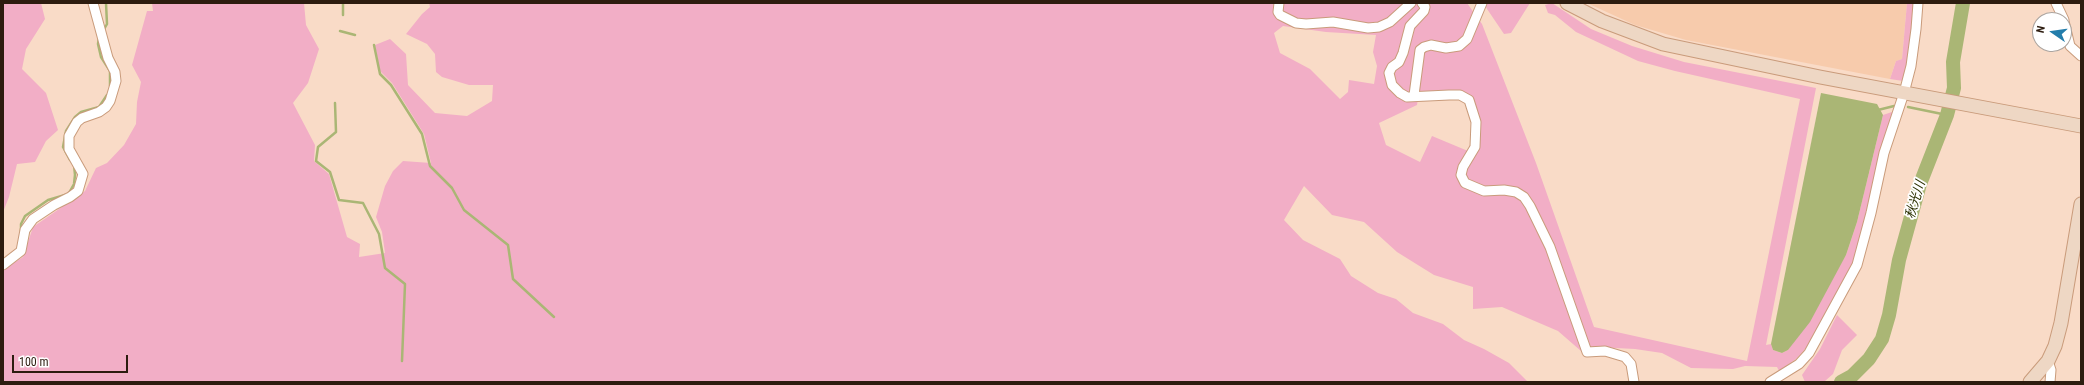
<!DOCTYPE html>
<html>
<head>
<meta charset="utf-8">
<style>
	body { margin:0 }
	#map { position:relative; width:2084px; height:385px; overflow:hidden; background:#f9dbc7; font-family:"Roboto Condensed",sans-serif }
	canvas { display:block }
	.frame { position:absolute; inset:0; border:4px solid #2d1c0f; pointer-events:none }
	.north { position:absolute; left:2032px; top:12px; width:40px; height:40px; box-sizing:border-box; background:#fff; border:1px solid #aba49f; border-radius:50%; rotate:283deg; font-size:11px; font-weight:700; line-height:16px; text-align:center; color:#2d1c0f }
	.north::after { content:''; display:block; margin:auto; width:14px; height:18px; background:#237dab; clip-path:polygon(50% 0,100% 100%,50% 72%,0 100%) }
	.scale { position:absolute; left:12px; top:355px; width:116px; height:18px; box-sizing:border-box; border:2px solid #2d1c0f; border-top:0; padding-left:5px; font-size:12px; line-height:14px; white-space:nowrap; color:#2d1c0f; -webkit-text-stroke:3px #fff; paint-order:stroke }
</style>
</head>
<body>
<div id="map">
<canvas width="2084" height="385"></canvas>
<div class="frame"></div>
<div class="north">N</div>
<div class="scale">100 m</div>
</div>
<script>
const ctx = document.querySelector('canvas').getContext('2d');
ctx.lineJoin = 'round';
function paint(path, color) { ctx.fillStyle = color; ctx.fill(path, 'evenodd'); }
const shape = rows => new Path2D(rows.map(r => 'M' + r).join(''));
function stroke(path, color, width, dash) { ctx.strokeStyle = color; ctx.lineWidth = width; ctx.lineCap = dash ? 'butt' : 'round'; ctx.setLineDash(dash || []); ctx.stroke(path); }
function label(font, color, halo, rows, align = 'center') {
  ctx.font = font + ' "Roboto Condensed","Noto Sans JP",sans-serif'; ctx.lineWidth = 3.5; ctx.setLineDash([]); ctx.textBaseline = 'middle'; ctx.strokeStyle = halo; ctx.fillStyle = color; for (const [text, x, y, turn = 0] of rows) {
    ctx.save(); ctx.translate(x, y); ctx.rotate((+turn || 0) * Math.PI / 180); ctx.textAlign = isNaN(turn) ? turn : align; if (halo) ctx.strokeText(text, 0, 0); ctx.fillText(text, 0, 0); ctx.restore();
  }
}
paint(shape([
	[1587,3,1907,3,1902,59,1896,61,1890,79,1686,40,1635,25]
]), '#f7cbac');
paint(shape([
	[3,3,41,3,45,19,26,49,22,69,46,93,58,130,46,141,35,162,17,164,9,197,3,212],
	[152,3,304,3,306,25,319,49,308,83,293,103,315,145,314,161,329,174,347,237,360,244,359,257,385,253,382,232,376,217,385,186,393,171,403,161,431,163,424,134,392,83,380,71,375,45,390,39,406,54,408,85,435,113,467,116,492,101,493,85,469,85,442,77,436,72,435,54,427,44,406,34,422,14,430,7,429,3,1467,3,1482,24,1536,163,1594,327,1747,361,1800,99,1675,71,1638,61,1576,32,1555,15,1548,13,1545,5,1552,3,1591,29,1632,46,1684,62,1816,88,1766,345,1771,344,1773,350,1782,353,1788,350,1846,255,1857,222,1883,115,1895,111,1855,259,1808,346,1796,359,1779,371,1777,367,1745,366,1733,369,1691,368,1662,353,1635,349,1596,347,1581,351,1558,331,1502,307,1473,309,1473,287,1434,275,1397,252,1364,222,1332,215,1304,186,1284,220,1303,240,1340,259,1351,276,1378,293,1396,299,1413,313,1443,324,1464,340,1484,349,1509,363,1528,382,3,382,3,270,23,257,33,227,85,191,96,168,107,163,124,145,136,124,137,102,141,82,132,65,147,11,153,11],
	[1283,26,1326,32,1376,35,1373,52,1377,66,1374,84,1349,80,1348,92,1340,99,1310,69,1280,53,1274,33],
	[1419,93,1471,98,1477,121,1468,151,1432,136,1420,162,1386,145,1379,123,1417,105],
	[1483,3,1530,3,1511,33,1504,34],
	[1907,3,1913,3,1911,43,1903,81,1890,79,1896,61,1902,59],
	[1837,315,1857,335,1842,350,1833,374,1825,381,1805,382,1802,375,1820,349]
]), '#f2aec6');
paint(shape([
	[1821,93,1877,104,1883,115,1857,222,1846,255,1810,322,1788,350,1782,353,1773,350,1771,344]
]), '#aab675');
stroke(shape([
	[343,15,343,3],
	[103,31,107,24,106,3],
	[340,31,355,35],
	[99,37,98,44,101,57,110,71,110,86],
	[374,45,380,74,391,85,422,134,430,166,452,188,464,210,508,245,513,279,554,317],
	[335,103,336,132,318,147,316,161,330,172,339,200,363,203,379,234,385,268,405,284,402,361],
	[1908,107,1947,115],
	[1878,110,1894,106],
	[70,160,63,147,66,131,75,117,81,112,99,107,107,95],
	[69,193,74,184,75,175,74,165],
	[21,231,21,224,25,216,48,200,65,195]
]), '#aab675', 2.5);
stroke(shape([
	[1841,382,1852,376,1869,359,1882,339,1889,315,1899,260,1920,184,1947,115,1954,88,1953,62,1963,3]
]), '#aab675', 14);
const street = shape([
	[1279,3,1278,12,1280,15,1296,23,1306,24,1333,22,1368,28,1379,27,1390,22,1411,3],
	[1422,3,1425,7,1424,11,1410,26,1403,53,1399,62,1392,67,1389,73,1392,85,1400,93,1407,97,1449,95,1460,95,1469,100,1476,122,1475,147,1463,167,1461,175,1465,183,1484,191,1504,190,1516,192,1524,197,1530,206,1550,247,1587,352,1605,351,1625,357,1631,364,1634,382],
	[2056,3,2064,20],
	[2064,21,2070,46,2081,56],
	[1414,95,1420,50,1424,47,1431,45,1446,48,1459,46,1467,39,1482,3],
	[3,265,21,251,25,230,33,219,54,205,70,197,78,191,83,174,69,149,69,136,77,122,82,118,99,112,106,107,110,101,116,81,115,72,108,58,93,3],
	[2048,361,2051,370,2050,382],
	[1770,382,1799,364,1809,353,1857,265,1871,213,1884,153,1904,93,1911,66,1916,29,1918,3]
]);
const secondary = shape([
	[1567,3,1602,21,1663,44,1820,77,2081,126],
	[2030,382,2048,361,2055,346,2061,323,2081,204]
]);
stroke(street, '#c99b7b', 11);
stroke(secondary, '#c99b7b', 15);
stroke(street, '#fff', 9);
stroke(secondary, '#eed7c4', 13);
label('italic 13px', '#2a3000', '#fff', [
	["秋光川",1916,200,-73]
]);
</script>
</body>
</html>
